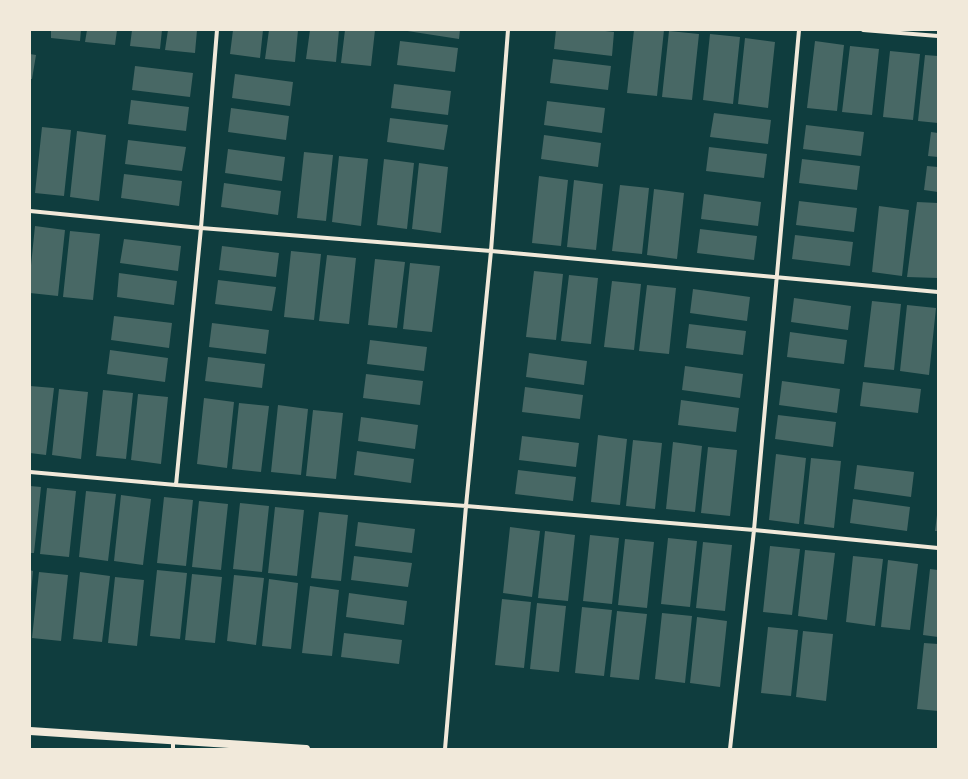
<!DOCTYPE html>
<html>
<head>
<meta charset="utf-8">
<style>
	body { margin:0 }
	#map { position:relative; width:968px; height:779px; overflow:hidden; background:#0f3d3e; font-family:"Work Sans",sans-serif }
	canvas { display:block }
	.frame { position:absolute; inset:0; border:31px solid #f1e9da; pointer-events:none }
</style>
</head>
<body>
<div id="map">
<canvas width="968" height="779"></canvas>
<div class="frame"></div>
</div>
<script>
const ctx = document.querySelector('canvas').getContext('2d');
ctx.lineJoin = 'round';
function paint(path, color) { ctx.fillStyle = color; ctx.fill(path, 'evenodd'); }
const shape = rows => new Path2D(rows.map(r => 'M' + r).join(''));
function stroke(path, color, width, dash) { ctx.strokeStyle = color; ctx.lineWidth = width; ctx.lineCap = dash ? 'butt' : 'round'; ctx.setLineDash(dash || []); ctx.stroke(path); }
paint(shape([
	[51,30,81,30,80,41,51,38],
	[87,30,117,30,115,45,85,42],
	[132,30,162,30,160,49,130,46],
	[168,30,197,30,195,53,165,50],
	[233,30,263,30,260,58,230,54],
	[269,30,298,30,295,62,265,59],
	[310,30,339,30,336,62,306,59],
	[345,30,375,30,371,66,341,63],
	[401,30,460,30,459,39],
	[556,30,597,30,614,32,612,56,554,49],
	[634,30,664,30,657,96,627,93],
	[669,31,699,34,692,100,662,97],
	[710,34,740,37,733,104,703,100],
	[745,38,775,42,768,108,738,104],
	[400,41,458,48,455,72,397,65],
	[815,41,844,45,837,111,807,108],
	[850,46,879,49,872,115,842,112],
	[890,51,920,54,913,120,883,117],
	[30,54,36,55,32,79,30,79],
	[925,55,938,56,938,123,918,121],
	[553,59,611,66,608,90,550,83],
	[135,66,193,73,190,97,132,90],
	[235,74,293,82,290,106,232,98],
	[394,84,451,91,448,115,391,108],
	[131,100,189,107,186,131,128,124],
	[547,101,605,108,602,133,544,125],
	[231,108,289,116,286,140,228,132],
	[714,113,771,120,768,144,710,137],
	[390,118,448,125,444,150,387,142],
	[806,125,864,132,861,156,803,149],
	[42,127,71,130,64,196,35,193],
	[77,131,106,135,99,201,70,197],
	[931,132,938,133,938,157,928,156],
	[544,135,601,143,598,167,541,159],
	[128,140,186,147,182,171,125,164],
	[709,147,767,154,764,178,706,171],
	[228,149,285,157,282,181,225,173],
	[304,152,333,155,326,221,297,218],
	[339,156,368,159,361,226,332,222],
	[384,159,414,163,407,229,377,225],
	[802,159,860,166,857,190,799,183],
	[419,163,448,167,441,233,412,229],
	[927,166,938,167,938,192,924,190],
	[124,174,182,181,179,206,121,198],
	[539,176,568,180,561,246,532,243],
	[574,180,603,184,596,250,567,247],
	[224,183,281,191,278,215,221,207],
	[620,185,649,188,642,254,612,251],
	[654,189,684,193,677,259,647,255],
	[704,194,761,202,758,226,701,219],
	[799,201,857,208,854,232,796,225],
	[917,202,938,203,938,278,907,277],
	[879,206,909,210,902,276,872,272],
	[35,226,65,230,58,296,30,293,30,275],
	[700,229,757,236,754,260,697,253],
	[70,231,100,234,93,300,63,297],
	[795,235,853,242,850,266,792,259],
	[124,239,181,246,178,271,120,263],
	[222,246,279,253,276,277,219,270],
	[291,251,321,254,314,320,284,317],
	[327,255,356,258,349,324,319,321],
	[375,259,405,262,397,328,368,325],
	[410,263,440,266,432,332,403,329],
	[534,271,563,274,556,340,526,337],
	[119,273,177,281,174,305,117,297],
	[569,275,598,278,591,344,561,341],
	[218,280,276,287,272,311,215,304],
	[612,281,641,284,634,350,604,347],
	[647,285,676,288,669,354,639,351],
	[693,289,750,297,747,321,690,313],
	[794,298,851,306,848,330,791,322],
	[872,301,901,304,894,370,864,367],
	[907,305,936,308,929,375,900,371],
	[114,316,172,323,169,348,111,340],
	[212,323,269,330,266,354,209,347],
	[689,324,746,331,743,355,686,348],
	[790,332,847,340,844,364,787,357],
	[370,340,427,347,424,371,367,364],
	[110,350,168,358,165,382,107,374],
	[529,353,587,361,584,385,526,377],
	[208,357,265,364,262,388,205,381],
	[685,366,743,374,740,398,682,390],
	[366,374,423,381,420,405,363,398],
	[782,381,840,389,837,413,779,405],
	[863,382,921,389,918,413,860,406],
	[30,386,54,388,46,455,30,453],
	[525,387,583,395,580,419,522,412],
	[59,389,88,392,81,459,52,455],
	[103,390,133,393,126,459,96,456],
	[138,394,168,397,161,464,131,460],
	[204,398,234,402,227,468,197,464],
	[681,400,739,408,736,432,678,425],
	[239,403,269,406,261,472,232,469],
	[278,405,308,409,301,475,271,472],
	[313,410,343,413,336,479,306,476],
	[778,415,836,422,833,447,775,439],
	[361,417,418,425,415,449,358,441],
	[598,435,627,439,620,505,591,502],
	[522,436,579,443,576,467,519,460],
	[633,440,662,443,655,509,626,506],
	[673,442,702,446,695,512,666,509],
	[708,447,737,450,730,516,701,513],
	[357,451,414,459,411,483,354,475],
	[776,454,806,458,799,524,769,520],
	[811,458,841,461,834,528,804,524],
	[857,465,914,472,911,497,854,489],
	[518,470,576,477,573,501,515,494],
	[30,486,41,487,34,553,30,553],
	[47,488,76,491,69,557,40,554],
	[86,491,116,494,108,561,79,557],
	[121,495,151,499,143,565,114,561],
	[164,497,193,500,186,566,157,563],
	[853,499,910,507,907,531,850,523],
	[199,501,228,504,221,570,192,567],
	[240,503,269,506,262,572,233,569],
	[275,507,304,510,297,576,268,573],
	[319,512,348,515,341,581,311,578],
	[937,515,938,515,938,531,935,531],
	[358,522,415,529,412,553,355,546],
	[510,527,540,531,532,597,503,593],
	[545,531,575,535,568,601,538,598],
	[590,535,619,538,612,604,583,601],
	[668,538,697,541,690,607,661,604],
	[625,539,654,542,647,608,618,605],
	[703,542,732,545,725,611,696,608],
	[770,546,800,549,792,615,763,612],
	[805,550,835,553,827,620,798,616],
	[354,556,412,563,408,587,351,580],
	[853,556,883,559,875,626,846,622],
	[888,560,918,564,910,630,881,627],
	[930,569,938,570,938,637,923,635],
	[30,570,33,571,31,593,30,593],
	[157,570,187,573,180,639,150,636],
	[39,572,68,575,61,641,32,638],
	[80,572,110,576,102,642,73,639],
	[192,574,222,577,215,643,185,640],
	[234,575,264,578,256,645,227,641],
	[115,577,144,580,137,646,108,643],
	[269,579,298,583,291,649,262,646],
	[310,586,339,590,332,656,302,653],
	[349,593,407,601,404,625,346,617],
	[502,599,531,602,524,668,495,665],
	[537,603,566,606,559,672,530,669],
	[582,607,612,610,604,676,575,673],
	[617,611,647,614,639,680,610,677],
	[662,613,692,616,685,683,655,679],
	[697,617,727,621,720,687,690,683],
	[768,627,798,630,791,696,761,693],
	[803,631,833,634,826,701,796,697],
	[344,633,402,640,399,664,341,657],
	[924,643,938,644,938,711,917,709]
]), '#486865');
stroke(shape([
	[863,30,938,36],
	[30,211,201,228,491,251,938,292],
	[30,472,176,485,466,506,754,530,938,548],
	[176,485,201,228,217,30],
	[173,741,173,749],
	[445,749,466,506,491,251,508,30],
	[730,749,754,530,799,30]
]), '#f1e9da', 4);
stroke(shape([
	[30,731,306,749]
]), '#f1e9da', 8);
</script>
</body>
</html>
